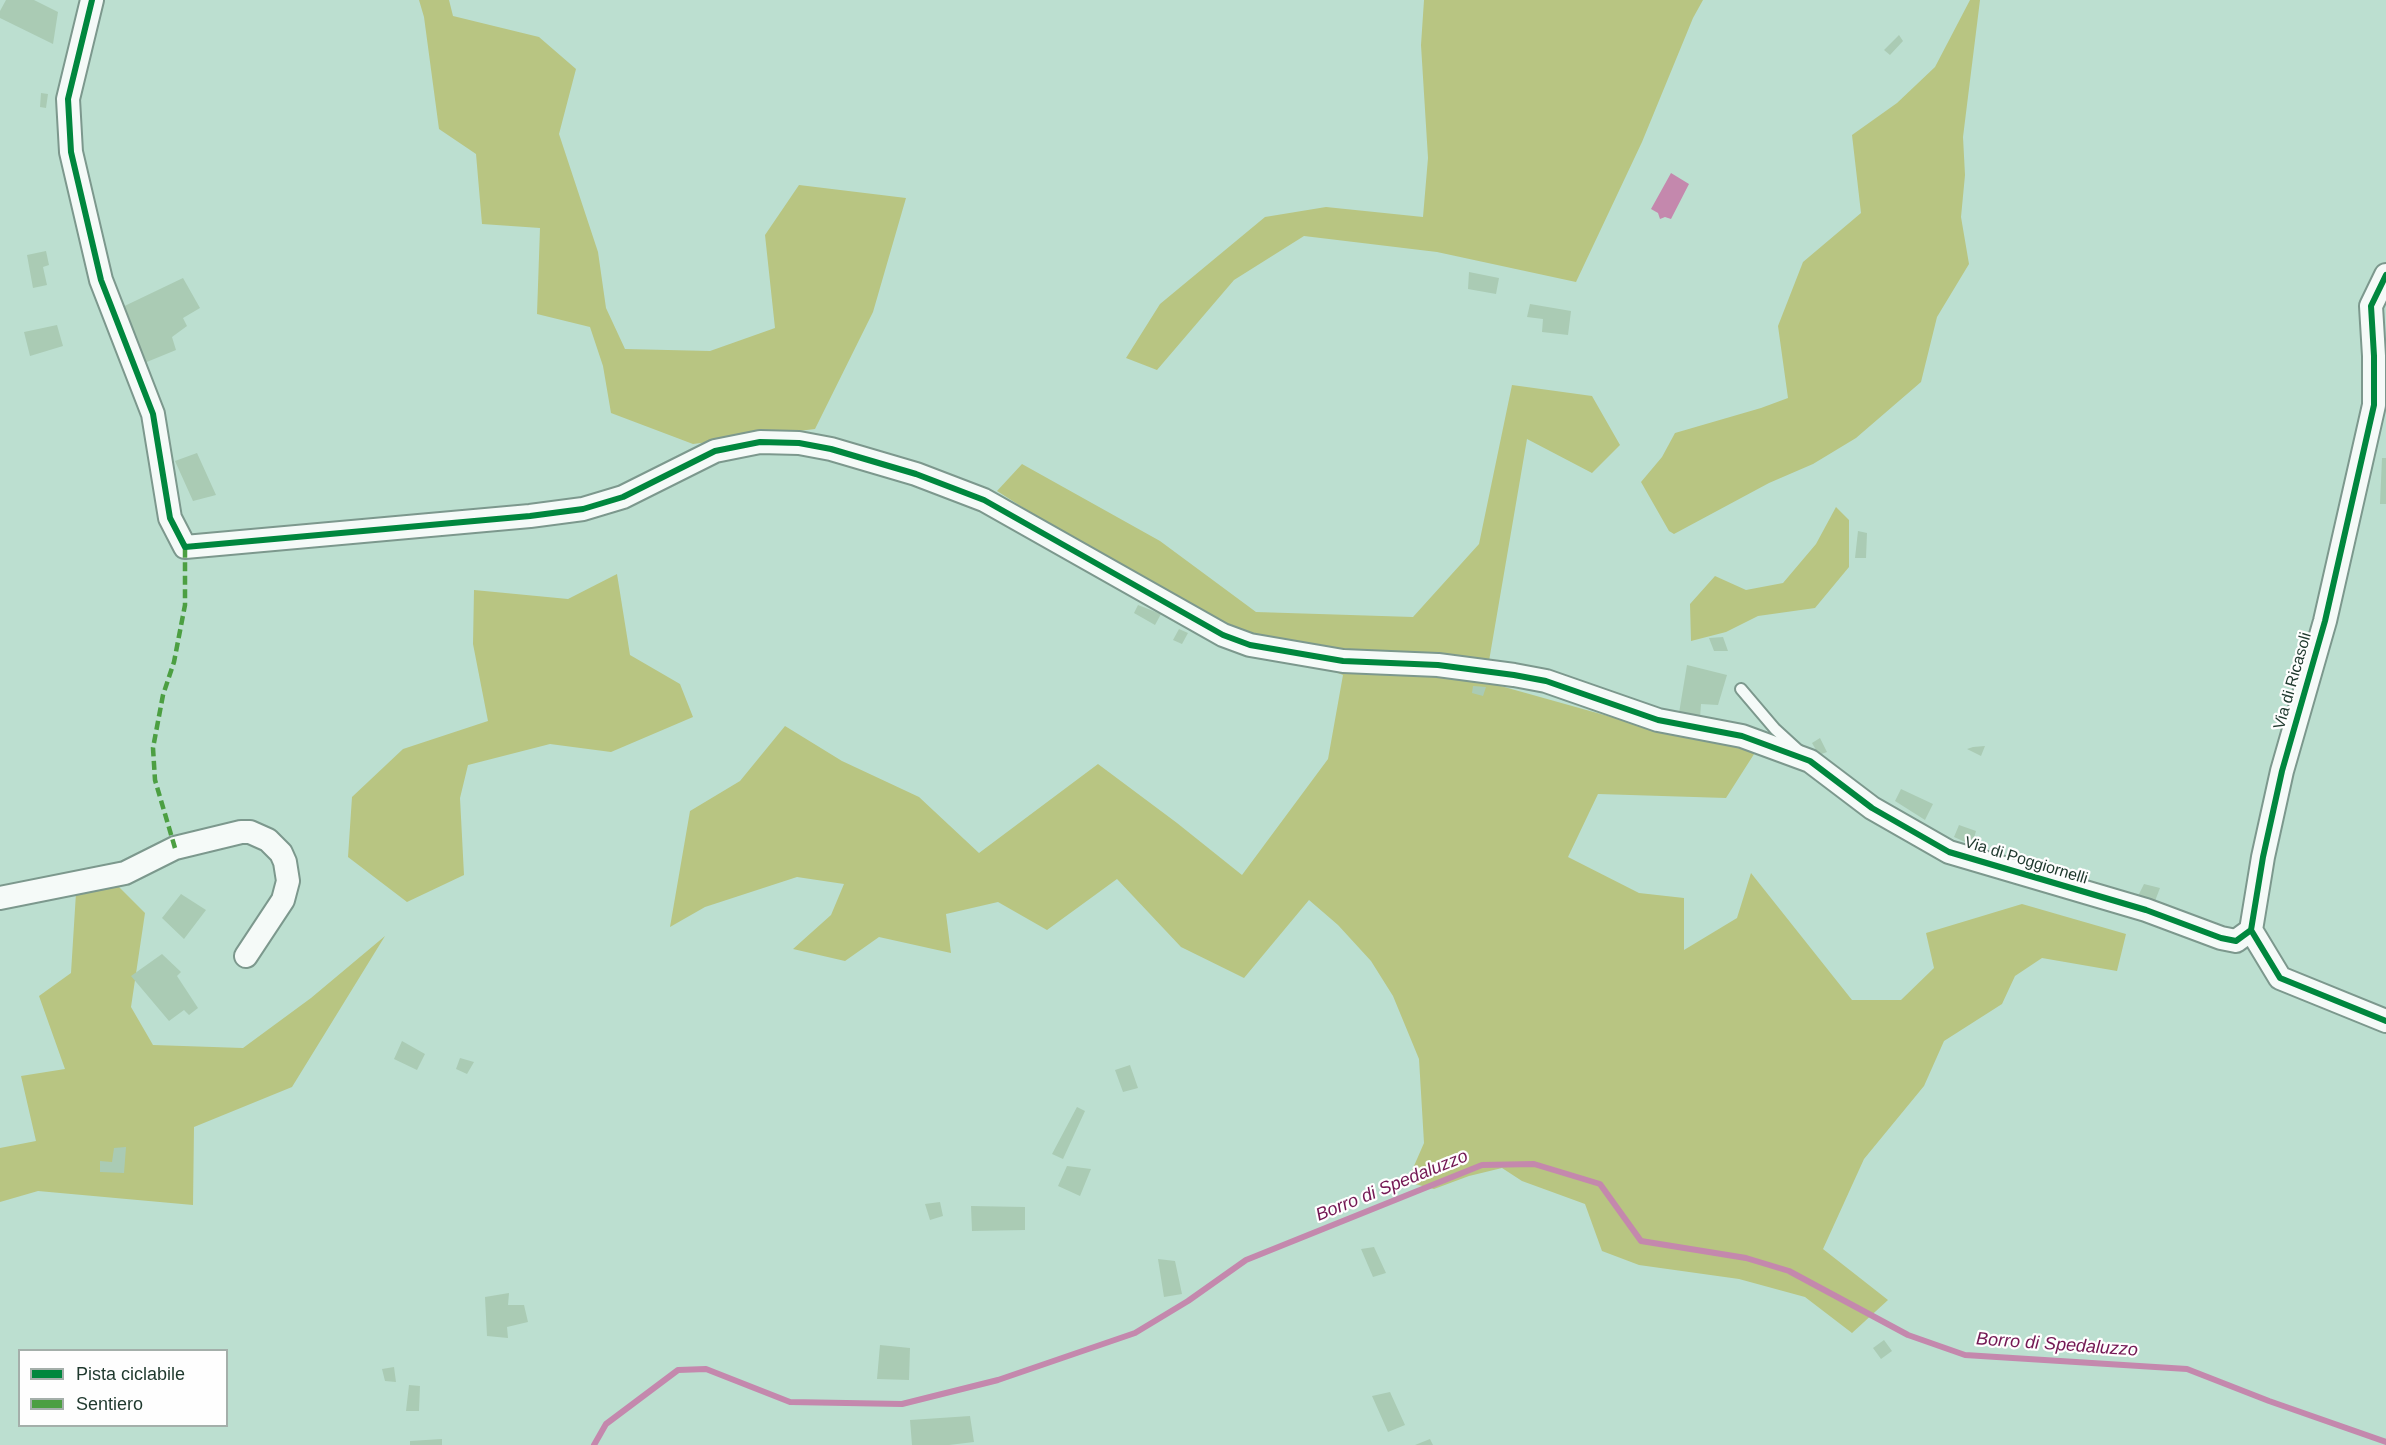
<!DOCTYPE html>
<html>
<head>
<meta charset="utf-8">
<style>
	body { margin:0 }
	#map { position:relative; width:2386px; height:1445px; overflow:hidden; background:#bcdfd0; font-family:Helvetica,sans-serif }
	canvas { display:block }
	.legend { position:absolute; left:18px; top:1349px; width:210px; height:78px; box-sizing:border-box; background:#fefefe; border:2px solid #a4afaa; margin:0; padding:8px 10px; list-style:none; font-size:18px; color:#1e382d }
	.legend li { display:flex; align-items:center; gap:12px; height:30px }
	.legend b { width:30px; border:2px solid #a4afaa }
</style>
</head>
<body>
<div id="map">
<canvas width="2386" height="1445"></canvas>
<ul class="legend">
<li><b style="height:8px;background:#00873e"></b>Pista ciclabile</li>
<li><b style="height:8px;background:#4c9f42"></b>Sentiero</li>
</ul>
</div>
<script>
const ctx = document.querySelector('canvas').getContext('2d');
ctx.lineJoin = 'round';
function paint(path, color) { ctx.fillStyle = color; ctx.fill(path, 'evenodd'); }
const shape = rows => new Path2D(rows.map(r => 'M' + r).join(''));
function stroke(path, color, width, dash) { ctx.strokeStyle = color; ctx.lineWidth = width; ctx.lineCap = dash ? 'butt' : 'round'; ctx.setLineDash(dash || []); ctx.stroke(path); }
function label(font, color, halo, rows, align = 'center') {
  ctx.font = font + ' Helvetica,sans-serif'; ctx.lineWidth = 4.5; ctx.setLineDash([]); ctx.textBaseline = 'middle'; ctx.strokeStyle = halo; ctx.fillStyle = color; for (const [text, x, y, turn = 0] of rows) {
    ctx.save(); ctx.translate(x, y); ctx.rotate((+turn || 0) * Math.PI / 180); ctx.textAlign = isNaN(turn) ? turn : align; if (halo) ctx.strokeText(text, 0, 0); ctx.fillText(text, 0, 0); ctx.restore();
  }
}
paint(shape([
	[419,0,449,0,453,16,539,37,576,69,559,134,598,252,606,308,625,349,710,351,775,328,765,235,799,185,906,198,873,312,815,429,693,444,611,413,603,366,590,327,537,314,540,228,482,224,476,154,439,129,424,17],
	[1424,0,1703,0,1693,18,1642,142,1576,282,1437,252,1304,236,1234,280,1157,370,1126,358,1160,304,1265,217,1326,207,1423,217,1428,158,1421,45],
	[1970,0,1980,0,1963,137,1965,175,1961,217,1969,264,1937,317,1921,382,1856,438,1813,464,1769,483,1674,534,1669,531,1641,482,1662,457,1675,433,1761,408,1788,398,1778,326,1803,262,1861,213,1852,135,1897,103,1935,67],
	[1512,385,1592,396,1620,445,1592,473,1527,439,1489,661,1490,683,1665,732,1756,751,1726,798,1598,794,1568,857,1639,893,1684,898,1684,950,1737,918,1751,873,1852,1000,1901,1000,1934,968,1926,933,2022,904,2126,934,2117,971,2042,958,2015,976,2002,1004,1944,1041,1924,1086,1864,1159,1823,1249,1888,1300,1852,1333,1805,1297,1739,1279,1639,1265,1602,1251,1585,1204,1522,1181,1502,1168,1469,1176,1434,1189,1407,1182,1424,1143,1419,1059,1393,996,1371,961,1338,925,1309,900,1244,978,1181,947,1117,879,1047,930,998,902,946,914,951,953,879,937,845,961,793,949,831,915,844,884,797,877,705,907,670,927,690,811,740,781,785,726,842,761,919,797,979,853,1098,764,1177,823,1242,875,1328,759,1343,675,1191,615,997,491,1022,464,1160,541,1256,612,1413,617,1479,544],
	[1836,507,1849,520,1849,567,1815,608,1758,616,1726,632,1691,641,1690,604,1715,576,1746,590,1783,583,1816,544],
	[617,574,630,655,680,684,693,717,611,752,550,744,468,765,460,798,464,875,407,902,348,857,352,797,403,749,488,721,473,644,474,590,568,599],
	[115,883,145,913,131,1007,153,1045,243,1048,311,998,385,936,292,1087,194,1127,193,1205,38,1191,0,1202,0,1148,36,1141,21,1076,65,1069,39,996,71,973,76,893]
]), '#b8c582');
paint(shape([
	[1671,173,1689,184,1671,219,1665,217,1660,219,1658,213,1651,209]
]), '#c488ad');
stroke(shape([
	[594,1445,606,1424,678,1370,706,1369,790,1402,902,1404,998,1380,1135,1333,1188,1301,1246,1260,1482,1165,1534,1164,1600,1184,1641,1241,1746,1258,1789,1271,1908,1335,1965,1355,2187,1369,2269,1401,2386,1442]
]), '#c488ad', 6);
paint(shape([
	[6,0,34,0,58,12,53,44,0,18,0,11],
	[1899,35,1903,41,1890,55,1884,50],
	[41,93,48,94,46,108,40,107],
	[46,251,49,265,43,267,47,285,33,288,27,255],
	[1469,272,1499,278,1496,294,1468,289],
	[183,278,200,308,183,318,187,326,172,337,176,350,137,366,112,312],
	[1530,304,1571,311,1568,335,1542,332,1543,319,1527,317],
	[57,325,63,346,30,356,24,332],
	[197,453,216,495,193,501,175,461],
	[2382,458,2386,458,2386,504,2380,504],
	[1858,531,1867,533,1866,558,1855,558],
	[1138,605,1161,614,1155,625,1134,613],
	[1179,629,1188,633,1182,644,1173,640],
	[1723,637,1728,651,1714,651,1709,638],
	[1687,665,1727,675,1718,705,1701,704,1700,718,1679,713],
	[1473,686,1486,687,1483,696,1472,693],
	[1820,738,1827,752,1819,755,1812,743],
	[1985,746,1981,756,1967,749,1973,747],
	[1901,789,1933,804,1925,820,1895,801],
	[1959,825,1976,831,1972,845,1954,837],
	[2144,884,2160,888,2155,901,2138,896],
	[181,894,206,910,184,939,162,918],
	[162,954,181,972,177,976,198,1008,189,1015,184,1010,169,1021,131,976],
	[402,1041,425,1054,417,1070,394,1059],
	[460,1058,474,1062,467,1074,456,1069],
	[1130,1065,1138,1088,1123,1092,1115,1070],
	[1077,1107,1085,1111,1063,1159,1052,1154],
	[126,1147,124,1173,100,1172,100,1161,112,1162,114,1148],
	[1067,1166,1091,1169,1080,1196,1058,1186],
	[940,1202,943,1216,930,1220,925,1204],
	[971,1206,1025,1207,1025,1230,972,1231],
	[1374,1247,1386,1273,1373,1277,1361,1249],
	[1158,1259,1175,1261,1182,1294,1164,1297],
	[509,1293,508,1305,524,1305,528,1322,507,1327,508,1338,487,1336,485,1297],
	[1884,1340,1892,1351,1881,1359,1873,1348],
	[880,1345,910,1348,909,1380,877,1379],
	[394,1367,396,1382,385,1381,382,1369],
	[409,1385,420,1386,419,1411,406,1411],
	[1390,1392,1405,1425,1388,1432,1372,1396],
	[970,1416,974,1442,949,1445,912,1445,910,1420],
	[442,1439,442,1445,410,1445,410,1441],
	[1430,1439,1433,1445,1415,1445]
]), '#aacbb4');
const lane = shape([
	[1741,689,1775,729,1799,751]
]);
const street = shape([
	[92,0,68,99,71,152,101,280,153,414,170,518,185,547,530,516,583,509,623,497,715,451,760,442,799,443,831,449,916,474,984,500,1223,635,1250,645,1343,661,1438,665,1514,675,1546,681,1658,720,1742,736,1810,761,1872,808,1949,852,2146,910,2221,938,2236,941,2251,930],
	[2386,275,2371,306,2374,356,2374,405,2325,621,2282,771,2263,857,2251,930,2280,978,2386,1021],
	[0,898,125,873,175,848,241,832,250,832,268,840,281,853,285,862,288,881,283,900,246,956]
]);
stroke(lane, '#7c988d', 14);
stroke(street, '#7c988d', 26);
stroke(lane, '#f5faf8', 10);
stroke(street, '#f5faf8', 22);
stroke(shape([
	[175,848,155,780,153,748,163,695,174,662,185,605,185,547]
]), '#4c9f42', 4.5, [9, 4.5]);
stroke(shape([
	[92,0,68,99,71,152,101,280,153,414,170,518,185,547,530,516,583,509,623,497,715,451,760,442,799,443,831,449,916,474,984,500,1223,635,1250,645,1343,661,1438,665,1514,675,1546,681,1658,720,1742,736,1810,761,1872,808,1949,852,2146,910,2221,938,2236,941,2251,930],
	[2386,275,2371,306,2374,356,2374,405,2325,621,2282,771,2263,857,2251,930,2280,978,2386,1021]
]), '#00873e', 6);
label('16px', '#1e382d', '#fefefe', [
	["Via di Ricasoli",2293,681,-74],
	["Via di Poggiornelli",2026,861,17]
]);
label('italic 18px', '#731753', '#fefefe', [
	["Borro di Spedaluzzo",1392,1186,-22],
	["Borro di Spedaluzzo",2057,1345,4]
]);
</script>
</body>
</html>
